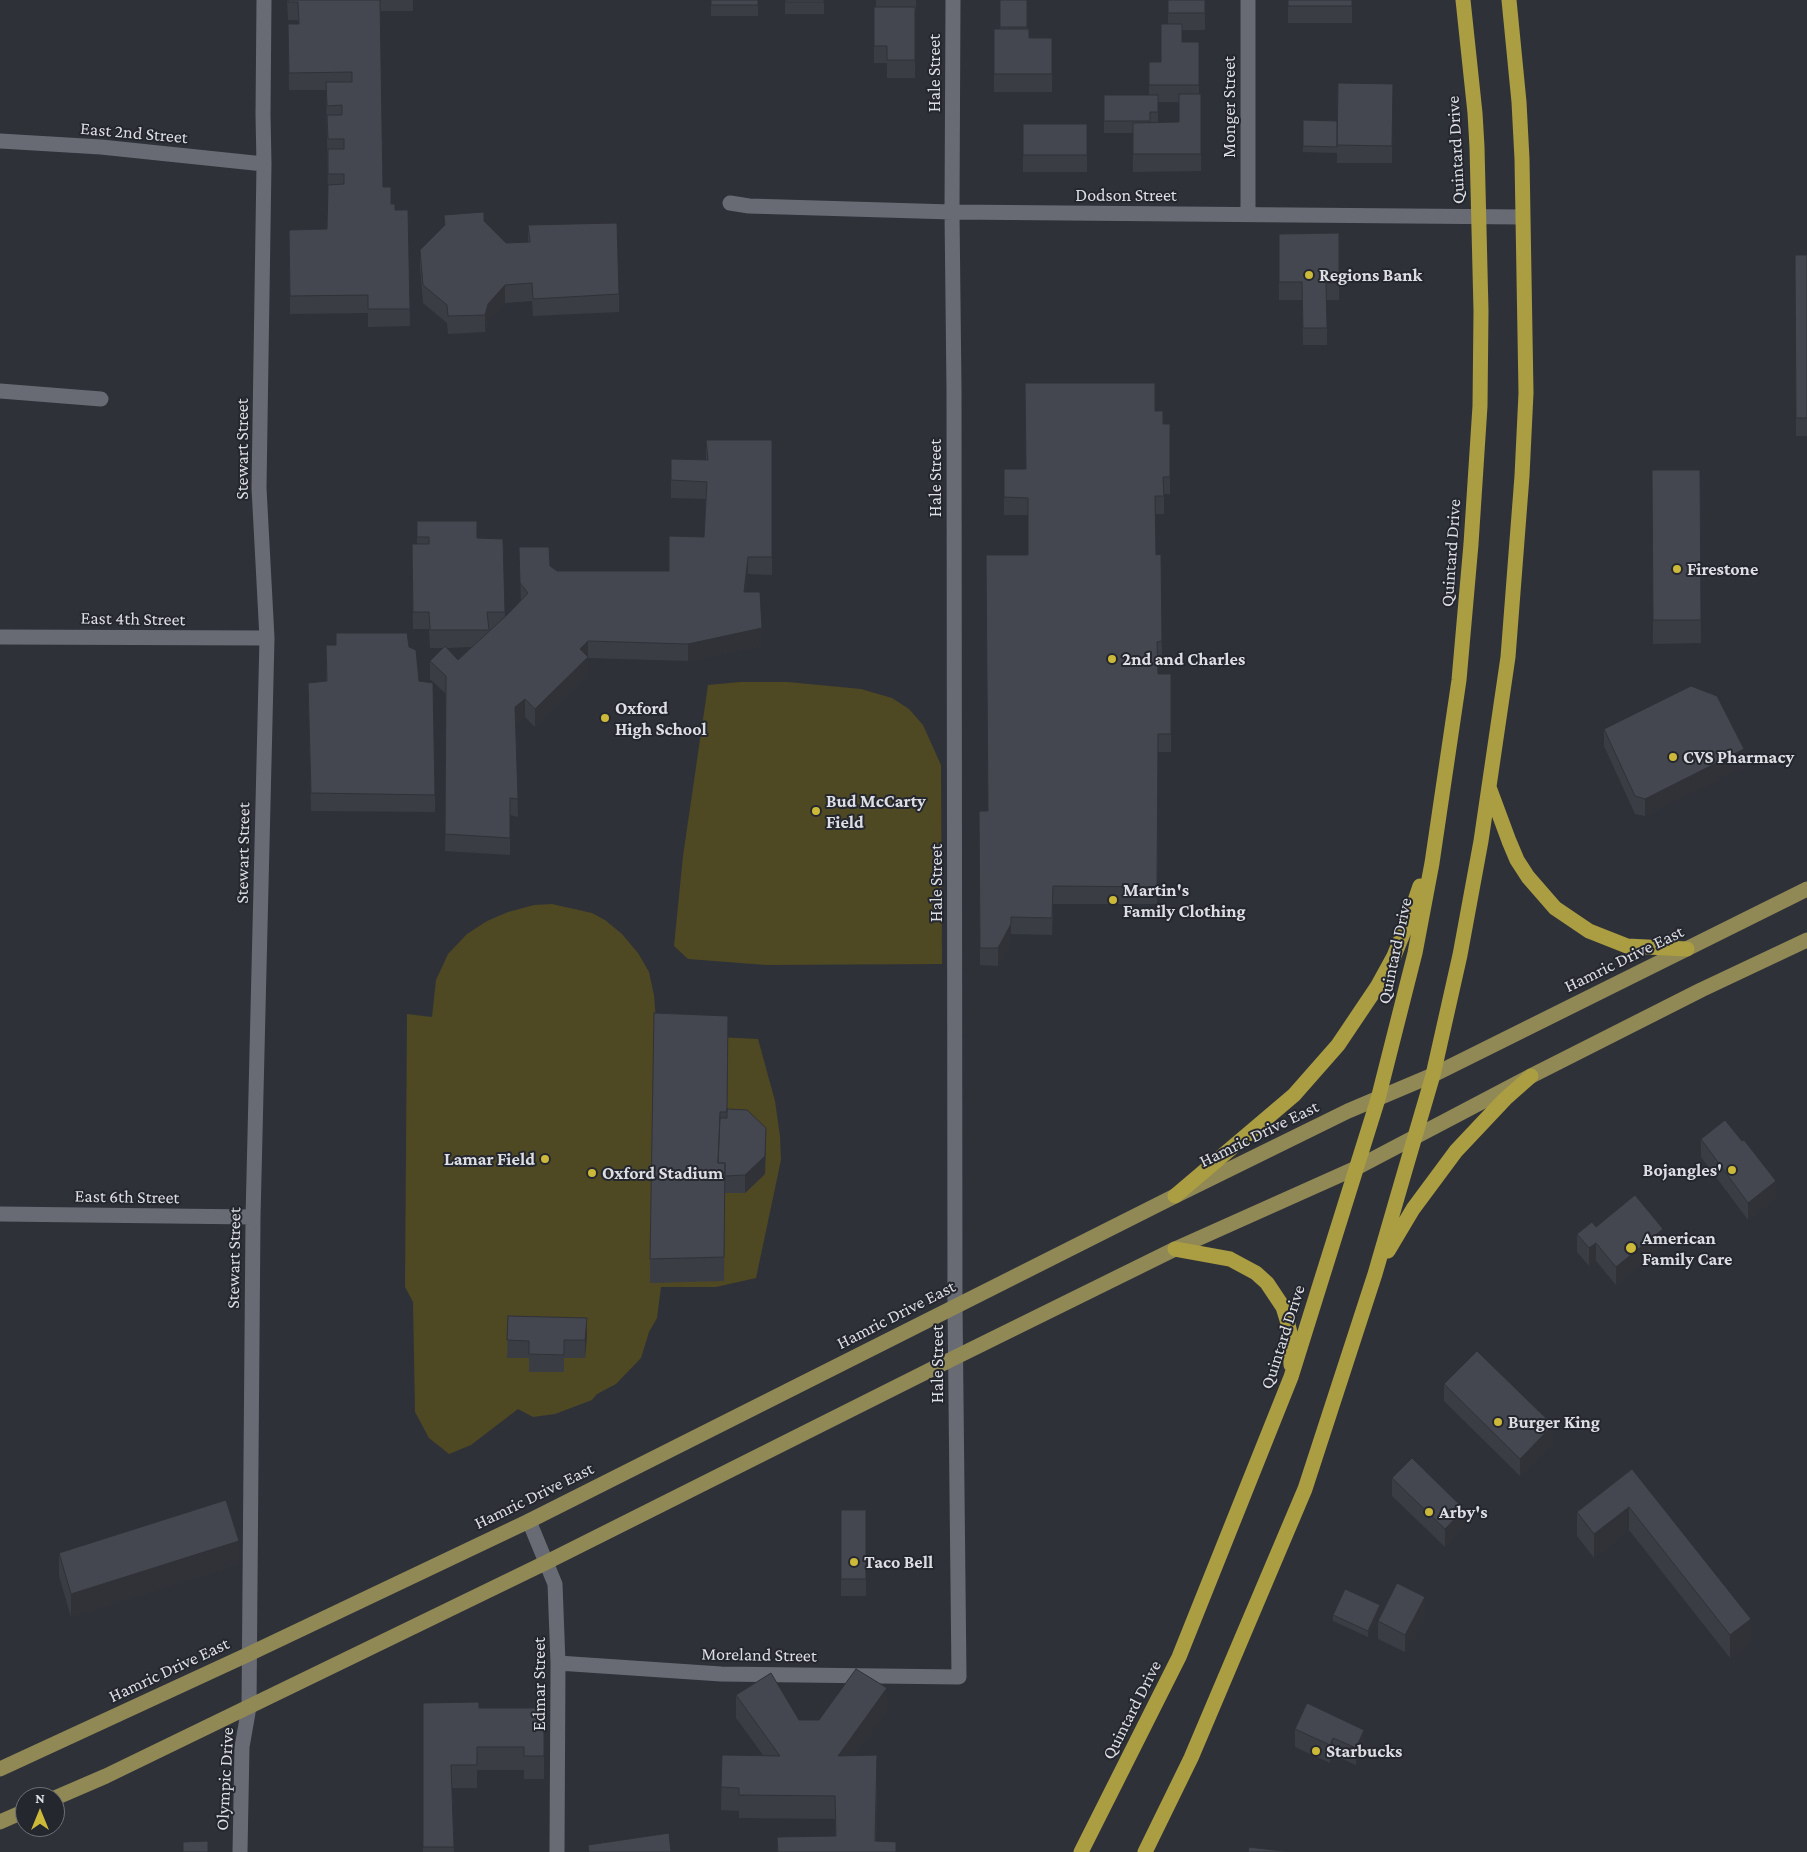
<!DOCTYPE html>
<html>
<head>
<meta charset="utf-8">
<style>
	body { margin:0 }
	#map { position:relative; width:1807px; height:1852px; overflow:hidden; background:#2f3139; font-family:"Crimson Pro",serif }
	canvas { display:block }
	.north { position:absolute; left:15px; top:1787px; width:50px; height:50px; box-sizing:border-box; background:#25272f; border:1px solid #6f7077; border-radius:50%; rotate:0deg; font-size:14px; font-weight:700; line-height:20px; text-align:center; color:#dddee3 }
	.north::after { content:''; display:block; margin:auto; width:18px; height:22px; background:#ccb939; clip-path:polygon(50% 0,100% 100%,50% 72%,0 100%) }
</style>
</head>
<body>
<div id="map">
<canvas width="1807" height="1852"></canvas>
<div class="north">N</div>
</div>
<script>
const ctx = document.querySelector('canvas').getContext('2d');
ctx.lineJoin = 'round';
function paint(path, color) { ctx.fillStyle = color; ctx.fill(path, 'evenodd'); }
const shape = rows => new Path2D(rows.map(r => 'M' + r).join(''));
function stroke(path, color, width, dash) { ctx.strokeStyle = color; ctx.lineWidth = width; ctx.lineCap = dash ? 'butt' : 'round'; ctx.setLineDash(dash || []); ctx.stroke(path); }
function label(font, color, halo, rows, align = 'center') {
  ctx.font = font + ' "Crimson Pro",serif'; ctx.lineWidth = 4; ctx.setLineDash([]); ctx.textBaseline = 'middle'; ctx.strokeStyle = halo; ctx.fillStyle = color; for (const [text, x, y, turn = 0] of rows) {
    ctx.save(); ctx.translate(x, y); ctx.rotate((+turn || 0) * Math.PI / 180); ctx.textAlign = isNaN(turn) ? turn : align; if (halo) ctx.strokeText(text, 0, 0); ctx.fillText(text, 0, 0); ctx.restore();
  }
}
paint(shape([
	[740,682,788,682,861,689,892,698,909,709,923,725,941,765,942,964,766,965,688,959,674,946,683,856,708,685],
	[552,904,592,913,605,920,622,934,638,953,649,972,654,995,657,1034,758,1039,775,1101,780,1136,781,1160,756,1278,716,1287,661,1287,657,1318,649,1332,641,1358,616,1384,597,1394,592,1400,555,1414,533,1417,518,1409,471,1445,449,1454,429,1438,415,1412,413,1302,405,1287,407,1014,432,1017,436,980,448,954,467,934,487,921,508,912,534,905]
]), '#4e4823');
stroke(shape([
	[0,141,101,147,264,164],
	[730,203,749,206,952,212,1522,217],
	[1248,214,1248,0],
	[0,391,101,399],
	[0,637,267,638],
	[0,1214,253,1217],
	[529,1521,555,1584,558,1663,557,1852],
	[558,1663,721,1674,959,1677,955,1306,954,390,952,212,953,0],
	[240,1852,242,1747,249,1707,253,1217,267,638,259,488,264,164,263,115,264,0]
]), '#686b74', 15);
stroke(shape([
	[0,1769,249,1654,529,1521,1175,1196,1348,1111,1433,1075,1807,889],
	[55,1798,106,1776,547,1562,956,1357,1175,1249,1356,1168,1531,1076,1701,990,1807,940],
	[0,1822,25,1811]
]), '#908955', 15);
stroke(shape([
	[1489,787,1509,841,1517,860,1528,877,1555,908,1589,931,1627,946,1687,949],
	[1175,1196,1294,1095,1338,1045,1377,987,1394,956,1407,924,1420,886],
	[1175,1249,1230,1259,1256,1273,1267,1283,1283,1307,1287,1320,1290,1333,1291,1365],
	[1388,1251,1413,1209,1456,1151,1505,1099,1531,1076],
	[1081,1852,1179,1657,1291,1377,1378,1099,1415,953,1432,863,1459,680,1471,544,1480,406,1481,311,1477,147,1475,113,1463,0],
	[1145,1852,1191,1758,1305,1489,1375,1274,1404,1174,1433,1075,1460,955,1481,841,1508,657,1522,476,1526,393,1522,159,1519,102,1509,0]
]), '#ab9d41', 15);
paint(shape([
	[287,0,413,0,413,11,380,11,383,187,391,204,395,210,408,210,410,326,368,327,368,313,290,314,289,230,327,229,328,192,326,90,289,90,288,24,299,24,298,20,288,20],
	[711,0,758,0,758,16,711,16],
	[785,0,824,0,824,14,785,14],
	[876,0,916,0,916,11,915,11,915,78,887,78,887,63,874,63,874,7,876,7],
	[1000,0,1027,0,1027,29,1029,38,1052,38,1052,92,994,92,994,29,1000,29],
	[1168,0,1205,0,1205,30,1182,30,1182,42,1199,42,1199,94,1201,94,1201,171,1133,172,1133,133,1104,133,1104,95,1149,95,1149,62,1161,62,1168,24],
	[1158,102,1179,102,1179,122,1158,122],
	[1288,0,1352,0,1352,23,1288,23],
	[1393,84,1392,163,1337,163,1337,153,1303,152,1303,120,1337,121],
	[1023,124,1087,124,1087,172,1023,172],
	[444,215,484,221,506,243,528,242,528,225,619,294,619,312,533,316,532,301,505,303,488,322,485,332,448,334,447,323,423,303,420,267,420,250,444,226],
	[1339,233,1339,300,1327,300,1327,345,1303,345,1302,300,1279,300,1279,234],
	[1795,255,1807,255,1807,436,1796,436],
	[1155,411,1163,424,1170,424,1170,494,1164,494,1164,514,1155,514,1156,555,1161,554,1162,659,1157,659,1158,674,1171,674,1171,752,1158,752,1157,904,1053,904,1052,935,1011,934,1011,941,998,966,980,965,979,811,988,811,1028,555,1028,515,1004,515,1004,469,1026,469],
	[706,440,772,440,772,575,748,574,746,592,762,646,688,661,588,658,588,675,535,727,525,717,516,724,518,817,510,815,510,855,445,851,446,694,430,679,430,661,443,648,430,648,429,629,413,629,412,562,417,544,417,521,477,538,503,539,505,617,521,601,519,547,550,566,557,571,669,571,704,537,706,499,671,498,671,459,706,460],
	[471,647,458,660,447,648],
	[1652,470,1700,470,1701,643,1653,644],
	[326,645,409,647,419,681,435,795,435,812,311,811,308,683,326,681],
	[1604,729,1744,767,1645,816,1635,814,1604,746],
	[728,1040,727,1109,766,1145,765,1174,745,1193,725,1193,724,1281,650,1283,650,1259],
	[1701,1139,1776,1198,1748,1220,1701,1157],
	[1596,1227,1663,1246,1616,1285,1596,1261,1589,1266,1577,1252,1577,1234],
	[508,1316,587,1336,585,1358,564,1358,564,1372,529,1372,529,1358,507,1358],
	[1444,1384,1553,1443,1520,1476,1444,1401],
	[1632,1469,1751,1642,1730,1658,1629,1530,1594,1558,1577,1536,1577,1512],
	[1392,1478,1464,1526,1445,1547,1392,1496],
	[841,1510,866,1510,866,1596,841,1596],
	[59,1553,239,1564,71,1617,59,1576],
	[1380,1611,1368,1637,1333,1621,1333,1615],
	[1425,1614,1405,1652,1378,1639,1378,1621],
	[736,1695,799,1720,819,1720,887,1711,855,1755,877,1778,876,1841,896,1852,777,1852,777,1837,835,1836,835,1819,739,1818,739,1811,721,1810,722,1755,763,1755,736,1718],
	[423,1703,479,1708,544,1710,544,1779,524,1779,524,1770,477,1770,477,1788,452,1788,454,1852,423,1852],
	[1295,1729,1364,1730,1364,1747,1356,1765,1333,1755,1330,1763,1295,1747]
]), '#3b3d45');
paint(shape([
	[505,285,505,303,488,322,485,332,485,315,488,304],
	[748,557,748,574,744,609,744,592],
	[762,628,762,646,688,661,688,644],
	[588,641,588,675,535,727,535,709,580,649],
	[525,699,525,717,515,725,515,707],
	[1744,749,1744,767,1645,816,1645,799],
	[1011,917,1011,941,998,966,998,948],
	[766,1128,765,1174,745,1193,745,1175],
	[1776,1181,1776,1198,1748,1220,1748,1203],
	[1663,1229,1663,1246,1616,1285,1616,1267],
	[1596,1243,1596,1261,1589,1266,1589,1248],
	[587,1318,587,1336,585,1358,585,1340],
	[1553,1425,1553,1443,1520,1476,1520,1459],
	[1629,1507,1629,1530,1594,1558,1594,1534],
	[1464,1509,1464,1526,1445,1547,1445,1529],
	[239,1541,239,1564,71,1617,71,1594],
	[1425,1597,1425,1614,1405,1652,1405,1635],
	[1380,1605,1380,1611,1368,1637,1368,1631],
	[1751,1619,1751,1642,1730,1658,1730,1635],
	[887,1688,887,1711,838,1779,838,1756],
	[1364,1730,1364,1747,1356,1765,1356,1748],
	[1333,1738,1333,1755,1330,1763,1330,1745]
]), '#303238');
const building = shape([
	[288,0,380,0,383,187,391,187,391,204,395,204,395,210,408,210,410,309,368,309,368,295,290,296,289,230,327,229,328,185,344,184,344,174,328,174,328,149,344,149,344,139,328,139,327,115,342,115,342,105,327,106,326,82,352,82,352,72,289,73,288,24,299,24,298,2,288,2,288,0],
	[711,0,758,0,758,5,711,5,711,0],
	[785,0,824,0,824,2,785,2,785,0],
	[1000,0,1027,0,1027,27,1000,27,1000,0],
	[1168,0,1205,0,1205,13,1168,13,1168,0],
	[1288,0,1352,0,1352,6,1288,6,1288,0],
	[874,7,915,7,915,60,887,60,887,46,874,46,874,7],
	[1161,24,1182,24,1182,42,1199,42,1199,85,1149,85,1149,62,1161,62,1161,24],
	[994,29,1029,29,1029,38,1052,38,1052,74,994,74,994,29],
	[1338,83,1393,84,1392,146,1337,145,1338,83],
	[1179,94,1201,94,1201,154,1133,154,1133,123,1179,122,1179,94],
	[1104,95,1158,95,1158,112,1150,112,1150,121,1104,121,1104,95],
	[1303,120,1337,121,1337,147,1303,146,1303,120],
	[1023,124,1087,124,1087,155,1023,155,1023,124],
	[484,212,484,221,506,243,530,242,528,225,617,223,619,294,533,299,532,283,505,285,488,304,485,315,448,316,447,305,423,285,420,250,445,225,444,215,484,212],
	[1339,233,1339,283,1326,283,1327,328,1303,328,1302,282,1279,282,1279,234,1339,233],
	[1795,255,1807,255,1807,418,1796,418,1795,255],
	[1025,383,1155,383,1155,411,1163,411,1163,424,1170,424,1170,477,1163,477,1164,496,1155,496,1156,555,1161,554,1162,641,1157,642,1158,674,1171,674,1171,734,1158,734,1157,887,1053,886,1052,918,1011,917,1011,924,998,948,980,948,979,811,988,811,986,555,1028,555,1028,498,1004,497,1004,469,1026,469,1025,383],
	[706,440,772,440,772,557,748,557,744,592,760,592,762,628,688,644,588,641,580,649,588,657,535,709,525,699,515,707,518,799,510,798,510,838,445,834,446,676,430,661,445,646,458,660,508,614,528,593,520,583,519,547,549,547,550,566,557,571,669,571,669,536,704,537,707,482,671,480,671,459,708,460,706,440],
	[1652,470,1700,470,1701,620,1653,620,1652,470],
	[417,521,477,521,477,538,503,539,505,612,487,612,489,630,430,630,429,612,413,612,412,544,429,544,429,537,417,537,417,521],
	[336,633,407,633,409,647,416,650,419,681,433,683,435,795,311,793,308,683,327,681,326,645,336,645,336,633],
	[1691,686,1717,696,1744,749,1645,799,1635,796,1604,729,1691,686],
	[654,1013,728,1016,727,1112,720,1112,718,1163,725,1163,724,1257,650,1259,654,1013],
	[727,1109,747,1110,766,1128,765,1156,745,1175,725,1176,725,1163,718,1163,720,1118,727,1118,727,1109],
	[1725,1120,1742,1141,1744,1140,1776,1181,1748,1203,1701,1139,1725,1120],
	[1635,1195,1663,1229,1616,1267,1596,1243,1589,1248,1577,1234,1592,1222,1596,1227,1635,1195],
	[508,1316,587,1318,585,1340,564,1340,564,1355,529,1354,529,1341,507,1340,508,1316],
	[1477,1351,1553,1425,1520,1459,1444,1384,1477,1351],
	[1412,1458,1464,1509,1445,1529,1392,1478,1412,1458],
	[1632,1469,1751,1619,1730,1635,1629,1507,1594,1534,1577,1512,1632,1469],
	[226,1500,239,1541,71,1594,59,1553,226,1500],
	[841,1510,866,1510,866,1579,841,1579,841,1510],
	[1397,1583,1425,1597,1405,1635,1378,1621,1397,1583],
	[1345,1589,1380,1605,1368,1631,1333,1615,1345,1589],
	[856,1669,887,1688,838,1756,877,1755,875,1841,896,1842,896,1852,778,1852,777,1837,836,1836,835,1796,739,1795,739,1788,721,1787,722,1755,780,1756,736,1695,771,1673,799,1720,819,1720,856,1669],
	[479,1702,479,1708,539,1708,539,1710,544,1710,544,1756,524,1756,524,1747,477,1747,477,1765,451,1765,454,1847,423,1847,423,1703,479,1702],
	[1307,1703,1364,1730,1356,1748,1333,1738,1330,1745,1295,1729,1307,1703],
	[669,1833,671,1852,589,1852,588,1845,669,1833],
	[208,1841,208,1852,183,1852,183,1842,208,1841],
	[1249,1847,1291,1852,1248,1852,1249,1847]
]);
paint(building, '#454750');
stroke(building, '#303238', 1);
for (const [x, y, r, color] of [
	[1309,275,5,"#ccb939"],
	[1677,569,5,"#ccb939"],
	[1112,659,5,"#ccb939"],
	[605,718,5,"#ccb939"],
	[1673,757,5,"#ccb939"],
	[816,811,5,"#ccb939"],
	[1113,900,5,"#ccb939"],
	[545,1159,5,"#ccb939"],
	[1732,1170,5,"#ccb939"],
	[592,1173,5,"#ccb939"],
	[1631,1248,6,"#ccb939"],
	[1498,1422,5,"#ccb939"],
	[1429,1512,5,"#ccb939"],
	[854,1562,5,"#ccb939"],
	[1316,1751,5,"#ccb939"]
]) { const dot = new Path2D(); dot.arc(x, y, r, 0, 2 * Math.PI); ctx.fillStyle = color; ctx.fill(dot); stroke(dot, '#25272f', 2); }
label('18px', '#dddee3', '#25272f', [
	["Hale Street",934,73,-90],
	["Monger Street",1229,107,-90],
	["East 2nd Street",134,133,5],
	["Quintard Drive",1456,150,-93],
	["Dodson Street",1126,195],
	["Stewart Street",242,449,-90],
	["Hale Street",935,478,-90],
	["Quintard Drive",1451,553,-86],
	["East 4th Street",133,619,1],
	["Stewart Street",243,853,-89],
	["Hale Street",936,883,-90],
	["Quintard Drive",1395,951,-78],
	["Hamric Drive East",1624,959,-26],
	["Hamric Drive East",1259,1134,-26],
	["East 6th Street",127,1197,1],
	["Stewart Street",234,1258,-89],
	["Hamric Drive East",896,1315,-27],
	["Quintard Drive",1283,1337,-72],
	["Hale Street",937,1364,-90],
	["Hamric Drive East",534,1496,-26],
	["Moreland Street",759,1655,1],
	["Hamric Drive East",169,1670,-25],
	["Edmar Street",539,1684,-90],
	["Quintard Drive",1132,1710,-63],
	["Olympic Drive",225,1779,-87]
]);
label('bold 18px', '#dddee3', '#25272f', [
	["Regions Bank",1319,275],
	["Firestone",1687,569],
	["2nd and Charles",1122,659],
	["Oxford",615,708],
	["High School",615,729],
	["CVS Pharmacy",1683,757],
	["Bud McCarty",826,801],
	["Field",826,822],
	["Martin's",1123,890],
	["Family Clothing",1123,911],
	["Lamar Field",535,1159,"right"],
	["Bojangles'",1722,1170,"right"],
	["Oxford Stadium",602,1173],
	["American",1642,1238],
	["Family Care",1642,1259],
	["Burger King",1508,1422],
	["Arby's",1439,1512],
	["Taco Bell",864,1562],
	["Starbucks",1326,1751]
], 'left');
</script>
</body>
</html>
